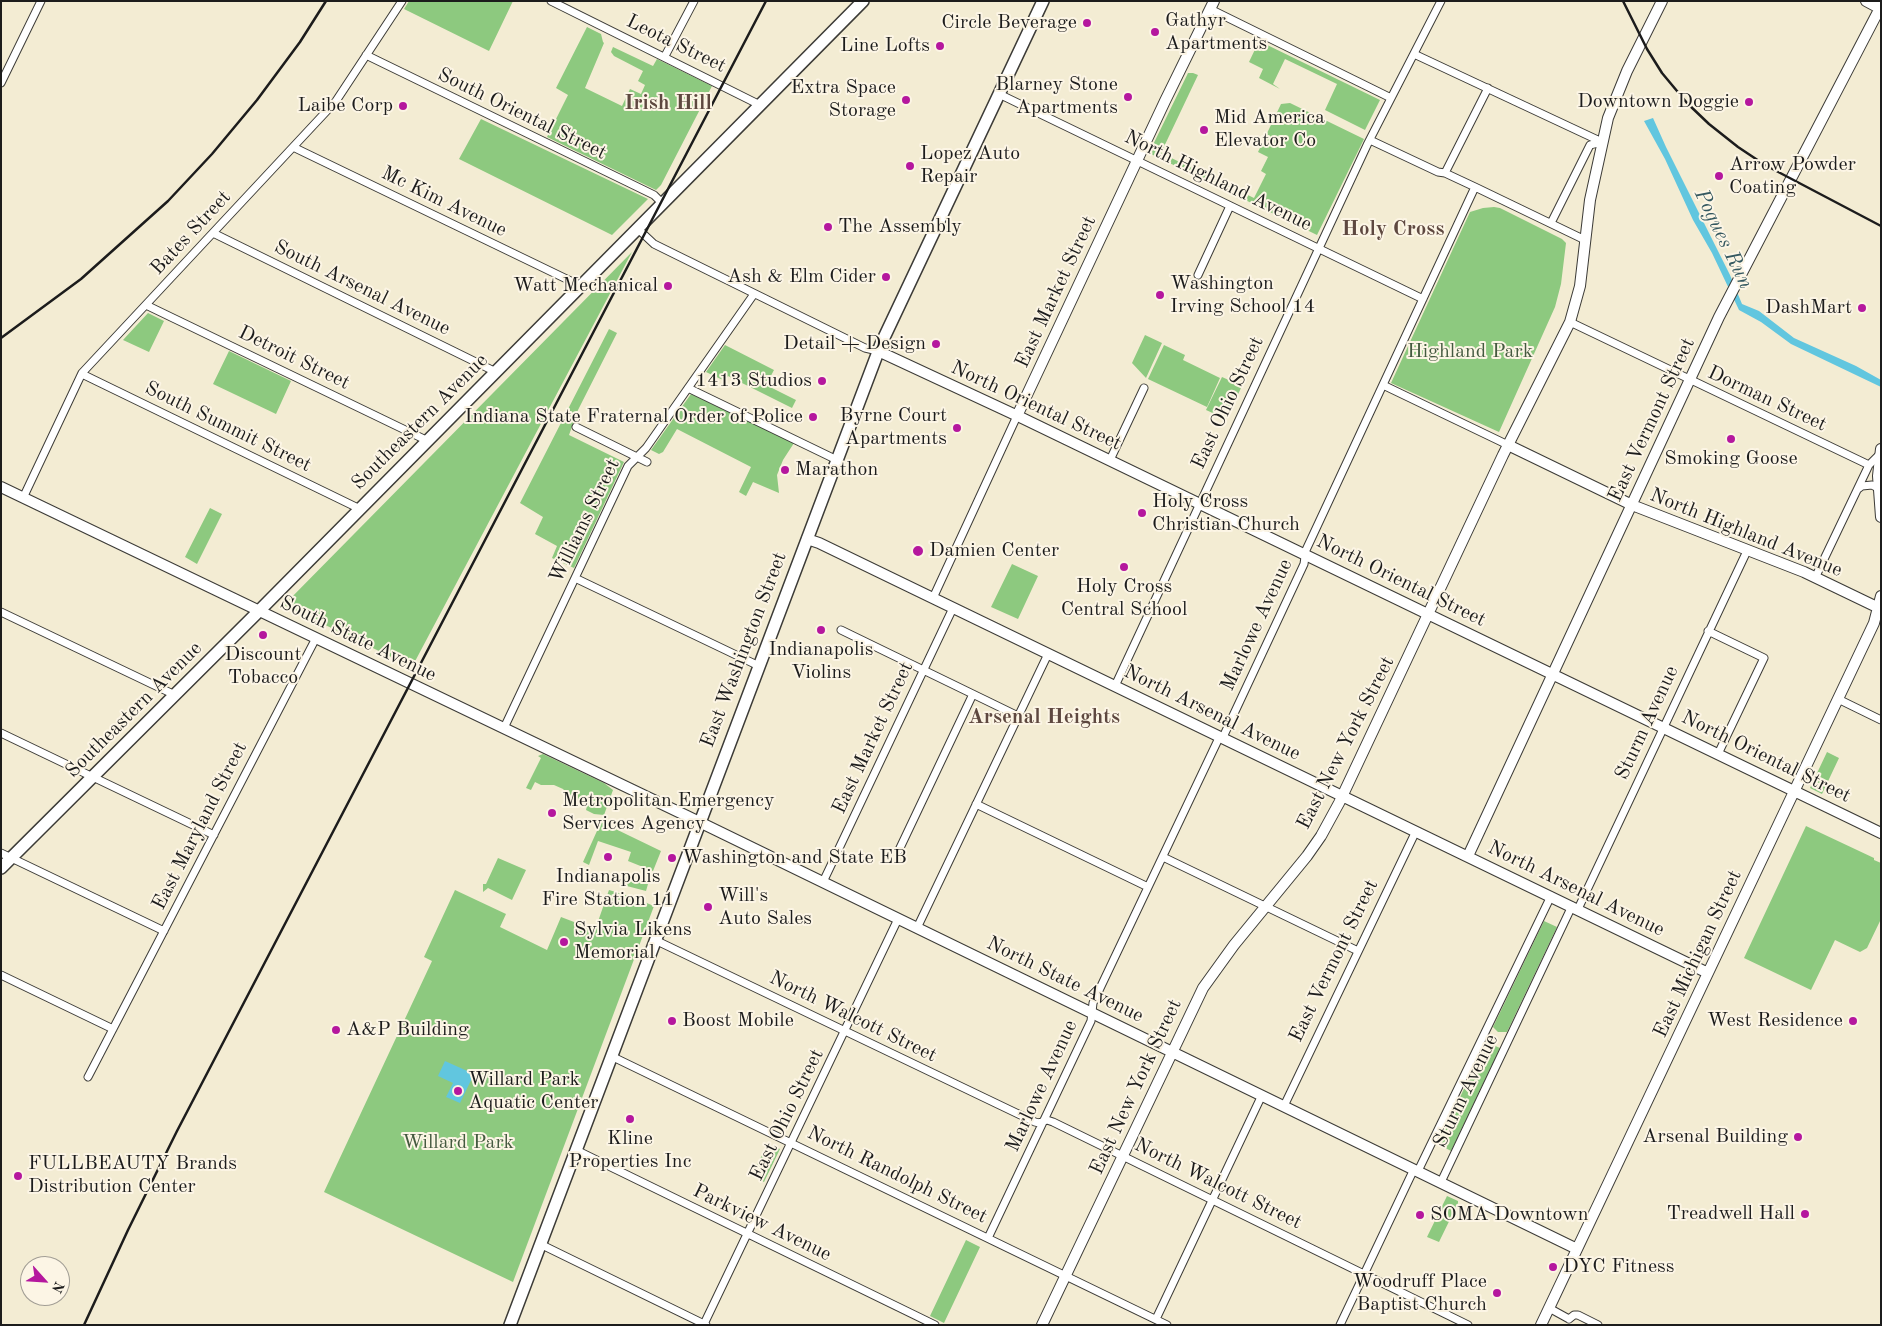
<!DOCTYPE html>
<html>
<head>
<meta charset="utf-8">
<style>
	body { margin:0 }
	#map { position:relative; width:1882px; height:1326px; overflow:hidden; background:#f3ecd3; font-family:"Old Standard TT",serif }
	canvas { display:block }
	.frame { position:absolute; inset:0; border:2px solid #1c1c1c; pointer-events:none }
	.north { position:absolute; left:20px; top:1256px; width:50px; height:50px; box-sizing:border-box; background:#fcf5e5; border:1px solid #a29e95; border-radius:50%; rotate:116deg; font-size:14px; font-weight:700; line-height:20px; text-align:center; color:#1c1c1c }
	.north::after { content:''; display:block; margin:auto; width:18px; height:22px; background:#b5179e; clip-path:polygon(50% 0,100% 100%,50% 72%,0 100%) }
</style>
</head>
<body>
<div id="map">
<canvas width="1882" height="1326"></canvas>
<div class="frame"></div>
<div class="north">N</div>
</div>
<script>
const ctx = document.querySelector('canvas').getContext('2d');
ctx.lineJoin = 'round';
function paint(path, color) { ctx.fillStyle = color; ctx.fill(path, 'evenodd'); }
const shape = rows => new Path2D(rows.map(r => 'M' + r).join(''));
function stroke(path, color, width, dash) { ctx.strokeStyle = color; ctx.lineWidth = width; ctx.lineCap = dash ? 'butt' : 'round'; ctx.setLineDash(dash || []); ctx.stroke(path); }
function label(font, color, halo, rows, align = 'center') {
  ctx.font = font + ' "Old Standard TT",serif'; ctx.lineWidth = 4; ctx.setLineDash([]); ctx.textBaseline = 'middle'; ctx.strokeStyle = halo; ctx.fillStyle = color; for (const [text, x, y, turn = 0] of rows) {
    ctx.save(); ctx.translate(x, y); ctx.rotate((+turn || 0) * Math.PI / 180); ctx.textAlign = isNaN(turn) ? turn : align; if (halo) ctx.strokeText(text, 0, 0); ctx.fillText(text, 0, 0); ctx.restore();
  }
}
paint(shape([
	[409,1,513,1,489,51,404,9],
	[587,27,601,34,603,42,604,43,585,88,622,106,630,89,641,94,645,85,638,81,643,71,614,56,611,52,613,47,653,66,657,59,712,86,661,185,656,190,547,137,568,95,556,88],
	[1259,41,1380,100,1365,130,1325,110,1337,84,1285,59,1273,84,1280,89,1259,78,1263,69,1249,62],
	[1188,73,1193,73,1198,75,1161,153,1254,198,1266,174,1261,171,1268,157,1258,152,1281,104,1290,103,1364,139,1317,235,1149,153],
	[481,119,648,199,612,235,459,159],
	[1494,207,1500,208,1562,239,1566,243,1561,284,1555,307,1499,432,1391,383,1470,212,1483,208],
	[632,252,412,667,284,605],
	[148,313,164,321,149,352,123,340],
	[609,329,617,333,578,410,569,435,624,462,574,568,552,558,557,546,535,534,543,517,520,503],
	[1145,335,1162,343,1146,378,1132,363],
	[725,345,774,370,766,385,796,400,792,408,728,376,725,381,706,372],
	[1164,345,1185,355,1183,360,1220,378,1207,407,1148,379],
	[229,351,291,381,276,414,213,384],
	[1222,377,1242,386,1226,419,1206,410],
	[691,394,794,443,783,460,777,475,779,493,753,482,746,496,739,492,751,467,677,429,663,452,659,454,651,450],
	[210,508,222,514,197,564,185,557],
	[1012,564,1038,576,1018,619,991,607],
	[1827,752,1839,758,1822,794,1810,788],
	[543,754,604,783,613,790,604,815,594,814,586,810,587,806,572,799,563,789,554,785,541,785,535,782,531,790,526,788,541,758,538,756],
	[601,822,661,851,653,871,628,861,631,852,598,841,589,865,583,862],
	[1806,826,1874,858,1874,860,1881,863,1881,919,1867,948,1860,952,1835,940,1811,990,1744,958],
	[498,858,526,870,512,900,488,888,483,892,483,884,486,884],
	[626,876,648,884,646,891,623,885,623,878],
	[455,890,506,914,500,927,547,950,561,917,595,930,609,890,632,897,654,906,513,1282,324,1192,432,961,424,957],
	[1544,921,1557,927,1507,1032,1498,1032,1493,1027],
	[1486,1042,1500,1048,1451,1151,1438,1144],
	[768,1144,780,1149,764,1182,751,1176],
	[1447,1196,1458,1201,1458,1203,1439,1242,1427,1237],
	[966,1240,980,1247,944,1323,930,1316]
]), '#8dc97f');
paint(shape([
	[1653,118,1666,147,1730,275,1742,304,1759,311,1794,338,1856,366,1881,380,1881,387,1791,344,1761,322,1739,310,1712,253,1693,220,1665,159,1644,121],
	[445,1061,474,1074,460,1103,446,1097,453,1083,438,1076]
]), '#61c6df');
const street = shape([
	[551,1,760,105],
	[1210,9,1391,98],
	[1414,54,1602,142],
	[366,55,654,195,663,204],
	[665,56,694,1],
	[1,83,41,1],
	[999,94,1423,299],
	[1370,140,1438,172,1445,173,1475,187,1585,240],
	[293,147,581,286],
	[1445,173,1488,88],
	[1551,223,1590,145,1602,142],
	[638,229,654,244,865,348,878,351],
	[213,233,496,372],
	[1198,275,1230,206],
	[146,305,428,441],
	[1570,322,1869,465],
	[82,374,360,509],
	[1383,385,1508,445],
	[688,388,837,460],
	[576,427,647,462],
	[1110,460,1144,388],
	[1858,489,1862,486,1872,485,1878,488],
	[23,498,82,373,336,101,402,1],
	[575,578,759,666],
	[1815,578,1869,465,1879,455],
	[933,598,1017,416],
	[1,612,175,695],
	[841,630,1018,716],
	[1708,631,1764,658,1718,754],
	[1115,686,1368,143,1441,1],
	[1838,699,1881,720],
	[504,728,628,466,646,448,754,294],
	[1,733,214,835],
	[976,804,1148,887],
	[899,850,973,694],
	[1,853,164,931],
	[1163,857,1358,951],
	[823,882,953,608],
	[1578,909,1747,551],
	[917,928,1048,654],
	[655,940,1035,1122,1039,1123,1047,1120,1053,1122,1468,1325],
	[1,975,113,1029],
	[611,1056,1167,1325],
	[88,1077,316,638],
	[1284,1106,1416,831],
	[576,1150,935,1325],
	[1418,1171,1551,896],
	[1441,1182,1572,906],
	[988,1238,1091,1021,1093,1003,1218,740,1224,735,1304,564,1306,550,1475,187],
	[540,1244,706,1325],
	[1549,1308,1569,1319],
	[1156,1319,1262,1095],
	[1569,1319,1574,1315,1578,1315,1598,1325],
	[704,1324,898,919],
	[1340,1325,1414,1169]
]);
const secondary = shape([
	[1866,1,1881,9],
	[878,351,1022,418,1881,833],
	[1017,416,1165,101,1214,1],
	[1508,445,1632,505,1804,572,1881,609],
	[1881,449,1878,476,1881,517],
	[1,487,687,816,1577,1249],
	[807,539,819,543,1708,973],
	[1468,856,1719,317,1881,6],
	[1042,1325,1203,988,1234,945,1307,856,1321,836,1339,803,1503,455,1570,322,1580,286,1590,200,1608,118,1627,71,1662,1],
	[1541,1325,1874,623,1881,596]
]);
const primary = shape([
	[1,868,259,611,863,1],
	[510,1325,881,344,1043,1]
]);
stroke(street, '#3c3b37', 9);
stroke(secondary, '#3c3b37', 12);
stroke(primary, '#3c3b37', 14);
stroke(street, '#fff', 7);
stroke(secondary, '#fff', 10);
stroke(primary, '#fff', 11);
stroke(shape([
	[1623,1,1647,49,1662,73,1687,103,1709,124,1738,147,1765,165,1881,226],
	[1,338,81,279,168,201,212,154,257,100,300,42,326,1],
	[84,1325,128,1230,177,1131,766,1]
]), '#1c1c1c', 2.5);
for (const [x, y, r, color] of [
	[1087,23,5,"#b5179e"],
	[1155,32,5,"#b5179e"],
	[940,46,5,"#b5179e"],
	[1128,97,5,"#b5179e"],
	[906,100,5,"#b5179e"],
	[1749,102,5,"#b5179e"],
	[403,106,5,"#b5179e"],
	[1204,130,5,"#b5179e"],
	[910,166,5,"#b5179e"],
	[1719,176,5,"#b5179e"],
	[828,227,5,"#b5179e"],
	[886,277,5,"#b5179e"],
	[668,286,5,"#b5179e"],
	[1160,295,5,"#b5179e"],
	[1862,308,5,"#b5179e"],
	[936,344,5,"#b5179e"],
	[822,381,5,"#b5179e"],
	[813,417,5,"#b5179e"],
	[957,428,5,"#b5179e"],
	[1731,439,5,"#b5179e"],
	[785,470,5,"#b5179e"],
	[1142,513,5,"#b5179e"],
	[918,551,6,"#b5179e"],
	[1124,567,5,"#b5179e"],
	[821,630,5,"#b5179e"],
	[263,635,5,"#b5179e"],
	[552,813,5,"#b5179e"],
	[608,857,5,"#b5179e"],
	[672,858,5,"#b5179e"],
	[708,907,5,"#b5179e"],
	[564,942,5,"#b5179e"],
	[672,1021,5,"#b5179e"],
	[1853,1021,5,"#b5179e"],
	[336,1030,5,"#b5179e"],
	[458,1091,5,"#b5179e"],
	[630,1119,5,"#b5179e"],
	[1798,1137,5,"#b5179e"],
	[18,1176,5,"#b5179e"],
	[1805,1214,5,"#b5179e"],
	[1420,1215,5,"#b5179e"],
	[1553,1267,5,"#b5179e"],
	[1497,1293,5,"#b5179e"]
]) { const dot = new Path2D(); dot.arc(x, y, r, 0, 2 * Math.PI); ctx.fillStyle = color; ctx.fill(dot); stroke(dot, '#fcf5e5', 2); }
label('20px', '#1c1c1c', '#fcf5e5', [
	["Gathyr",1165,21],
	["Apartments",1165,44],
	["Circle Beverage",1077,23,"right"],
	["Line Lofts",930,46,"right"],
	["Blarney Stone",1118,85,"right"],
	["Apartments",1118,108,"right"],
	["Extra Space",896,88,"right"],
	["Storage",896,111,"right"],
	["Downtown Doggie",1739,102,"right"],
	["Laibe Corp",393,106,"right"],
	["Mid America",1214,118],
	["Elevator Co",1214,141],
	["Lopez Auto",920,154],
	["Repair",920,177],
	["Arrow Powder",1729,165],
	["Coating",1729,188],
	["The Assembly",838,227],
	["Ash & Elm Cider",876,277,"right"],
	["Washington",1170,284],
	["Irving School 14",1170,307],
	["Watt Mechanical",658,286,"right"],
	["DashMart",1852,308,"right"],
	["Detail + Design",926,344,"right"],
	["1413 Studios",812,381,"right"],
	["Byrne Court",947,416,"right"],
	["Apartments",947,439,"right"],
	["Indiana State Fraternal Order of Police",803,417,"right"],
	["Smoking Goose",1731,459,"center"],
	["Marathon",795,470],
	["Holy Cross",1152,502],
	["Christian Church",1152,525],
	["Damien Center",929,551],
	["Holy Cross",1124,587,"center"],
	["Central School",1124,610,"center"],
	["Indianapolis",821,650,"center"],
	["Violins",821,673,"center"],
	["Discount",263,655,"center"],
	["Tobacco",263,678,"center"],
	["Metropolitan Emergency",562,801],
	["Services Agency",562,824],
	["Washington and State EB",682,858],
	["Indianapolis",608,877,"center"],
	["Fire Station 11",608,900,"center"],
	["Will's",718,896],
	["Auto Sales",718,919],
	["Sylvia Likens",574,930],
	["Memorial",574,953],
	["Boost Mobile",682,1021],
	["West Residence",1843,1021,"right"],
	["A&P Building",346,1030],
	["Willard Park",468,1080],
	["Aquatic Center",468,1103],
	["Arsenal Building",1788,1137,"right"],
	["Kline",630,1139,"center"],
	["Properties Inc",630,1162,"center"],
	["FULLBEAUTY Brands",28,1164],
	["Distribution Center",28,1187],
	["Treadwell Hall",1795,1214,"right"],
	["SOMA Downtown",1430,1215],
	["DYC Fitness",1563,1267],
	["Woodruff Place",1487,1282,"right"],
	["Baptist Church",1487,1305,"right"]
], 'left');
label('20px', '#1c1c1c', '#fcf5e5', [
	["Leota Street",676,44,26],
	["South Oriental Street",522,114,26],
	["North Highland Avenue",1218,181,26],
	["Mc Kim Avenue",444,202,26],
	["Bates Street",191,233,-47],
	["South Arsenal Avenue",362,288,26],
	["East Market Street",1056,292,-65],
	["Detroit Street",294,358,26],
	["Dorman Street",1767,399,25],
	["East Ohio Street",1228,403,-65],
	["North Oriental Street",1036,406,25],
	["East Vermont Street",1652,420,-65],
	["Southeastern Avenue",420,422,-45],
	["South Summit Street",228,427,26],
	["Williams Street",585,521,-64],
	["North Highland Avenue",1746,533,22],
	["North Oriental Street",1401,581,26],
	["Marlowe Avenue",1257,625,-65],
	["South State Avenue",358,639,26],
	["East Washington Street",744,650,-69],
	["Southeastern Avenue",134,710,-45],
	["North Arsenal Avenue",1212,713,26],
	["Sturm Avenue",1647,723,-65],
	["East Market Street",873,738,-65],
	["East New York Street",1346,743,-63],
	["North Oriental Street",1766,757,26],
	["East Maryland Street",200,826,-63],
	["North Arsenal Avenue",1576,889,26],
	["East Michigan Street",1698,954,-65],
	["East Vermont Street",1334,961,-64],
	["North State Avenue",1065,980,26],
	["North Walcott Street",853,1017,26],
	["Marlowe Avenue",1042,1086,-65],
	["East New York Street",1136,1087,-65],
	["Sturm Avenue",1466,1091,-64],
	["East Ohio Street",787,1115,-64],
	["North Randolph Street",897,1175,26],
	["North Walcott Street",1218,1184,26],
	["Parkview Avenue",762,1223,26]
]);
label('20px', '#44593f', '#fcf5e5', [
	["Highland Park",1470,352],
	["Willard Park",458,1143]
]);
label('bold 21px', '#5e4840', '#fcf5e5', [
	["Irish Hill",668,103],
	["Holy Cross",1393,229],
	["Arsenal Heights",1044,717]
]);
label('italic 21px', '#345860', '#fcf5e5', [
	["Pogues Run",1723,239,64]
]);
</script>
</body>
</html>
